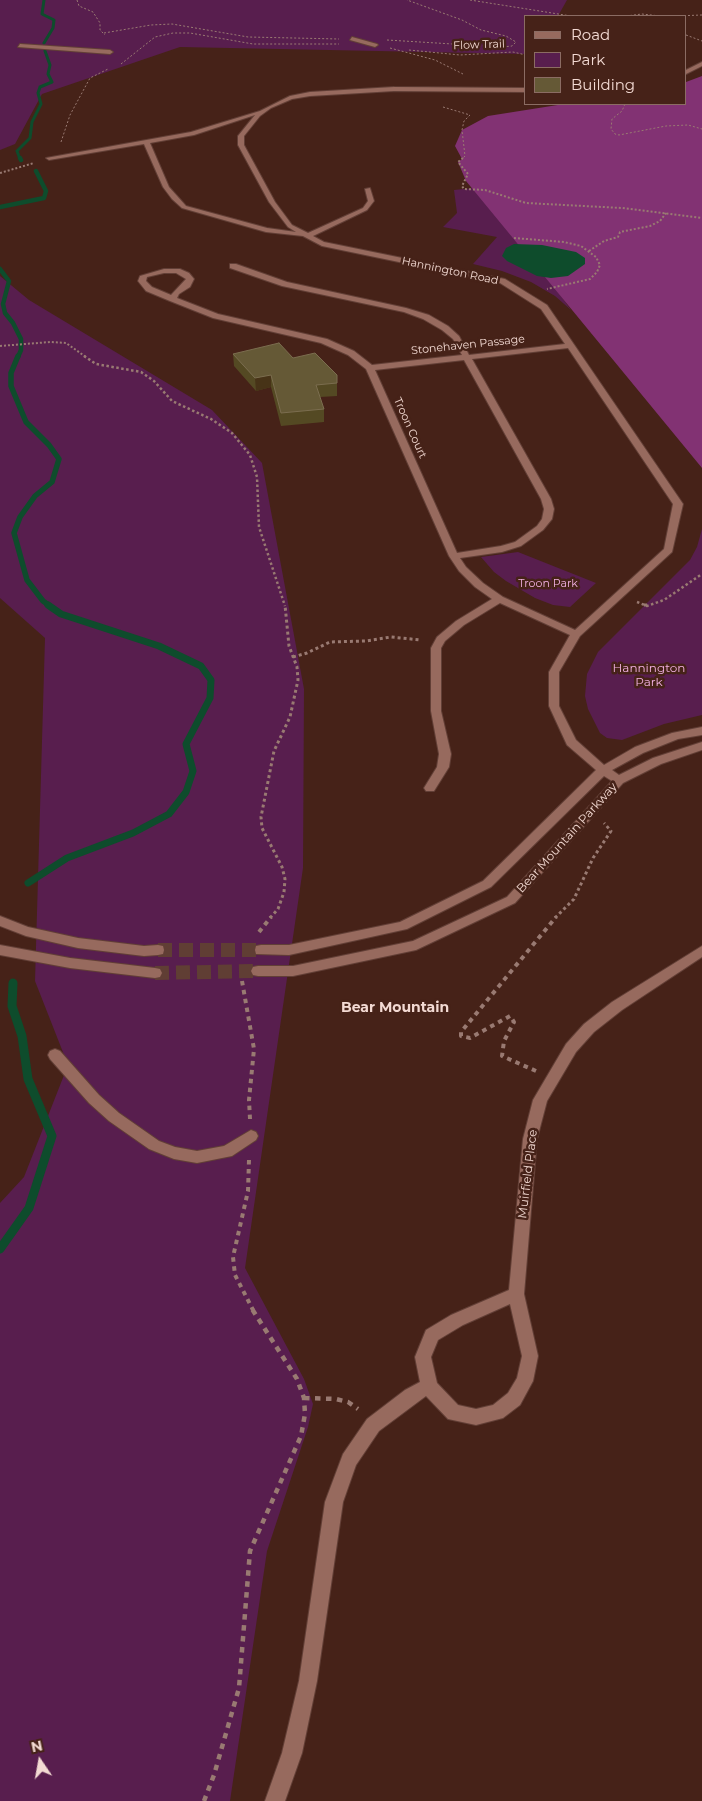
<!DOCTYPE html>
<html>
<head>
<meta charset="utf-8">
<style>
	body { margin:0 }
	#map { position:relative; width:702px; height:1801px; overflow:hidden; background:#462218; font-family:Montserrat,sans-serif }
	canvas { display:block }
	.legend { position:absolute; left:524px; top:15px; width:162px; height:90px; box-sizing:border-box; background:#462218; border:1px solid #8b6c63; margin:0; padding:6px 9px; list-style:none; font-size:15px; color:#f3dad3 }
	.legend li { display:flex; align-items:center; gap:10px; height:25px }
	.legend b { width:25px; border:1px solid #8b6c63 }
	.north { position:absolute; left:15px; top:1736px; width:50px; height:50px; -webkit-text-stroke:4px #462218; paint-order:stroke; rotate:348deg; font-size:14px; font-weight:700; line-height:20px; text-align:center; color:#f3dad3 }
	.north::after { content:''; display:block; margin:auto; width:18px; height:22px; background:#f3dad3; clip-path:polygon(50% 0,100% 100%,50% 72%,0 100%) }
</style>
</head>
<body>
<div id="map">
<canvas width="702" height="1801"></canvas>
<ul class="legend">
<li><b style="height:6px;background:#976a5e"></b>Road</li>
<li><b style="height:14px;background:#581e4e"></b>Park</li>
<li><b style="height:14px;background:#655936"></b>Building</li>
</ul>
<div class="north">N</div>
</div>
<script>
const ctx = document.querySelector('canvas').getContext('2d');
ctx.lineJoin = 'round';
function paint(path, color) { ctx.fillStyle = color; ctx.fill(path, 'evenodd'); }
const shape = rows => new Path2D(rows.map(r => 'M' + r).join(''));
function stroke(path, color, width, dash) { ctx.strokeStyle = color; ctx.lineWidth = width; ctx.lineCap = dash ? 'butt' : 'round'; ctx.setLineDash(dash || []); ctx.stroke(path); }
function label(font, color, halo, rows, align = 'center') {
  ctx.font = font + ' Montserrat,sans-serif'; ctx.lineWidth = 5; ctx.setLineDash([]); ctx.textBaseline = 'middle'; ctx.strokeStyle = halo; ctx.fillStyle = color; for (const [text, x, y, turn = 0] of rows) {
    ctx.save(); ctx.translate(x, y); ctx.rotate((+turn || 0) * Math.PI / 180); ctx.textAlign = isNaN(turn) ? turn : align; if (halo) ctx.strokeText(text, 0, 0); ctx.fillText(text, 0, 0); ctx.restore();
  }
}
paint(shape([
	[0,0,567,0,558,16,526,16,526,54,180,47,42,94,15,144,0,150],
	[484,187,571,310,555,296,531,282,502,271,473,264,497,237,443,227,457,213,454,190],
	[0,276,29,300,212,410,262,463,304,689,303,868,245,1268,304,1379,313,1404,308,1427,267,1551,230,1801,0,1801,0,1203,24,1177,68,1065,35,981,45,638,0,598],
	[702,529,702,715,664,724,622,740,607,738,600,733,588,709,585,696,587,674,598,652,690,560,697,547],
	[518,552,596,583,570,607,553,605,535,598,506,581,494,572,481,557]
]), '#581e4e');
paint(shape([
	[702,76,702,468,466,181,458,162,462,159,455,146,462,130,488,116,564,104,686,104,686,82]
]), '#823273');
paint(shape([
	[514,244,542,245,576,252,585,258,585,264,568,276,551,278,537,276,507,261,502,256,506,248]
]), '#0e4c2c');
stroke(shape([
	[44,0,42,14,54,20,53,28,44,43],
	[20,159,17,151,30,138,32,122,41,104,38,93,40,87,52,82,48,74,50,65,45,51]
]), '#0e4c2c', 3);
stroke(shape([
	[20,158,21,160],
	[0,207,44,198,46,191,36,171],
	[0,269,9,281,3,304,5,313,13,323,21,339,21,350,18,357]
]), '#0e4c2c', 4.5);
stroke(shape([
	[18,356,11,373,11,386,26,422,49,445,59,459,52,482,35,496,20,517,14,533,27,580,43,601,50,606]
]), '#0e4c2c', 5.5);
stroke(shape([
	[28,883,67,858,133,833,169,814,186,792,193,771,186,744,210,698,211,680,201,666,159,646,61,614,48,605]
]), '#0e4c2c', 7);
stroke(shape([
	[0,1249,29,1208,52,1136,28,1079,22,1036,12,1006,13,983]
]), '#0e4c2c', 9);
stroke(shape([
	[158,950,261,950],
	[155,973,258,971]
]), '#603e34', 14, [14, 7]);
const minor = shape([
	[352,37,377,44,378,45,375,47,350,40,352,37],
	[20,44,110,50,113,52,110,54,18,47,20,44],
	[702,62,702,66,686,74,686,70,702,62],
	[394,87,526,88,526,92,394,91,310,96,292,99,271,108,260,116,244,136,244,145,275,202,292,225,308,233,363,208,368,201,365,189,370,188,374,201,367,210,313,236,324,242,505,279,547,305,683,504,672,552,580,636,559,672,559,706,576,740,604,765,635,747,672,733,702,727,702,735,678,739,643,753,612,770,619,775,653,758,702,742,702,750,661,764,623,783,515,903,416,950,293,976,258,976,253,975,251,971,253,967,258,966,293,966,413,941,507,897,612,781,604,776,491,887,407,929,289,955,256,954,255,950,256,946,261,945,289,945,400,922,483,881,596,770,567,745,549,706,549,672,570,635,500,603,464,625,445,641,441,648,441,711,451,754,449,767,434,791,426,791,424,788,437,767,439,754,431,711,431,648,437,637,456,621,492,599,475,587,459,571,449,556,366,369,348,355,321,343,213,318,170,301,146,291,138,281,140,276,164,269,180,269,189,273,194,279,190,287,179,294,177,298,218,314,327,339,354,351,372,365,462,355,453,339,442,330,423,319,404,312,282,286,230,268,230,264,236,264,287,282,406,308,429,315,448,326,459,336,469,355,565,344,541,309,500,283,322,246,303,236,266,232,182,208,172,199,163,187,144,144,49,160,46,158,191,132,260,111,290,96,310,92,394,87],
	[255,115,238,136,238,145,269,202,288,227,296,232,267,228,186,206,169,187,150,143,194,135,255,115],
	[164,273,176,273,186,279,171,295,152,287,146,281,147,277,164,273],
	[568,348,673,504,664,549,575,630,503,597,483,583,466,567,460,558,502,552,521,546,543,530,552,519,554,509,551,499,472,359,568,348],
	[464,360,541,499,544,509,542,519,537,526,515,542,501,546,457,553,375,370,464,360],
	[0,916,28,927,78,938,144,946,158,945,163,946,164,950,163,954,158,955,144,956,78,948,26,936,0,926,0,916],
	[0,945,70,958,155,968,160,969,162,973,160,977,155,978,70,968,0,955,0,945],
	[702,946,702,957,622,1010,594,1032,576,1052,547,1101,537,1139,524,1294,538,1356,533,1381,520,1405,503,1418,476,1425,448,1419,426,1396,379,1431,356,1465,343,1502,317,1681,302,1753,285,1801,265,1801,282,1753,299,1681,325,1502,343,1454,367,1419,405,1390,420,1382,415,1357,426,1330,451,1315,509,1290,523,1139,533,1100,566,1044,584,1024,612,1002,702,946],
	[510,1304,522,1356,517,1378,508,1393,493,1405,476,1409,458,1405,437,1383,431,1357,438,1340,463,1325,510,1304],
	[55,1049,60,1051,99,1095,119,1113,159,1141,175,1147,197,1151,224,1146,251,1130,256,1132,258,1136,256,1140,232,1156,197,1163,174,1159,149,1149,109,1121,89,1103,50,1059,48,1055,50,1051,55,1049]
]);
stroke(minor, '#623f36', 2);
stroke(shape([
	[77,0,79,6,93,12,100,23,100,30,105,35],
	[470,0,571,16],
	[626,16,642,14,660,16],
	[676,16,702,15],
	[104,33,151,25,172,24,248,37,339,39],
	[686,35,702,41],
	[387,40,502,47,512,46,516,42,506,36,481,30,462,20,407,0],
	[390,48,435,60,463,74],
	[409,50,460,55,513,52,526,55],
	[121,64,155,37,173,33,190,33,253,44,339,44],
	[625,104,622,111,612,119,611,129,615,134,619,135,666,126,688,125,702,129],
	[443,107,470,115,464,121,462,130,465,156,462,159],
	[61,142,70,115,90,78,108,69]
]), '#997a72', 1, [2, 2]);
stroke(shape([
	[463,158,458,162,468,174,462,186,464,189,485,190,526,203,622,208,702,218],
	[0,173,34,163],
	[514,238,564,242,581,246,596,257,600,265,597,272,590,279,547,289],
	[589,251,604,241,618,237,620,232,650,226,660,221,666,213],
	[0,346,50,342,66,343,86,357]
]), '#997a72', 2, [2, 2]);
stroke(shape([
	[84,356,96,364,141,372,154,381,172,401,211,419,232,433,250,455,257,477,259,527,285,606],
	[637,602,647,606,664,600,702,574]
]), '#997a72', 2.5, [2.5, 2.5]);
stroke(shape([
	[644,605,650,605],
	[293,657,307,653,330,642,366,641,391,637,421,640],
	[270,918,278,909,284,892,285,879,282,867,262,828,261,817,274,751,290,717,298,680,297,667,289,646,285,605],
	[555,918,574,899,593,858,611,831,604,823]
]), '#997a72', 3, [3, 3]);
stroke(shape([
	[259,932,271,917],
	[242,981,254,1049,249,1100,250,1119],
	[536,1071,502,1056,504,1041,514,1022,510,1016,470,1038,461,1036,461,1032,556,917],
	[249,1160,248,1191,233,1257,235,1275,253,1310]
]), '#997a72', 4, [4.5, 4.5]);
stroke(shape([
	[304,1398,336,1399,348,1402,358,1409],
	[204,1801,214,1775,239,1688,250,1551,301,1436,305,1414,304,1398,297,1379,252,1309]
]), '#997a72', 4.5, [5.5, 5.5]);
paint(minor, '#976a5e');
paint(shape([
	[233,354,293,358,337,375,337,396,320,397,324,409,324,422,281,426,271,387,256,391,234,366]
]), '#544923');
paint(shape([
	[271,375,271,387,256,391,255,378]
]), '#473317');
const building = shape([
	[279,343,293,358,315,353,337,375,337,383,316,385,324,409,281,413,271,375,255,378,233,354,279,343]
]);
paint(building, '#655936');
stroke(building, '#7b6d4f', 1);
label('11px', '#f3dad3', '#462218', [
	["Flow Trail",479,45,-2],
	["Hannington Road",450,271,12],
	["Stonehaven Passage",468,345,-6],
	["Troon Court",410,428,66]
]);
label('11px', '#f4b2e4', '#462218', [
	["Troon Park",548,584]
]);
label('12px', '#f4b2e4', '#462218', [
	["Hannington",649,668],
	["Park",649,682]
]);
label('12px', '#f3dad3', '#462218', [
	["Bear Mountain Parkway",567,838,-48],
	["Muirfield Place",528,1174,-83]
]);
label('bold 14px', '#f3dad3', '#462218', [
	["Bear Mountain",395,1008]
]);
</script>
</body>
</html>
